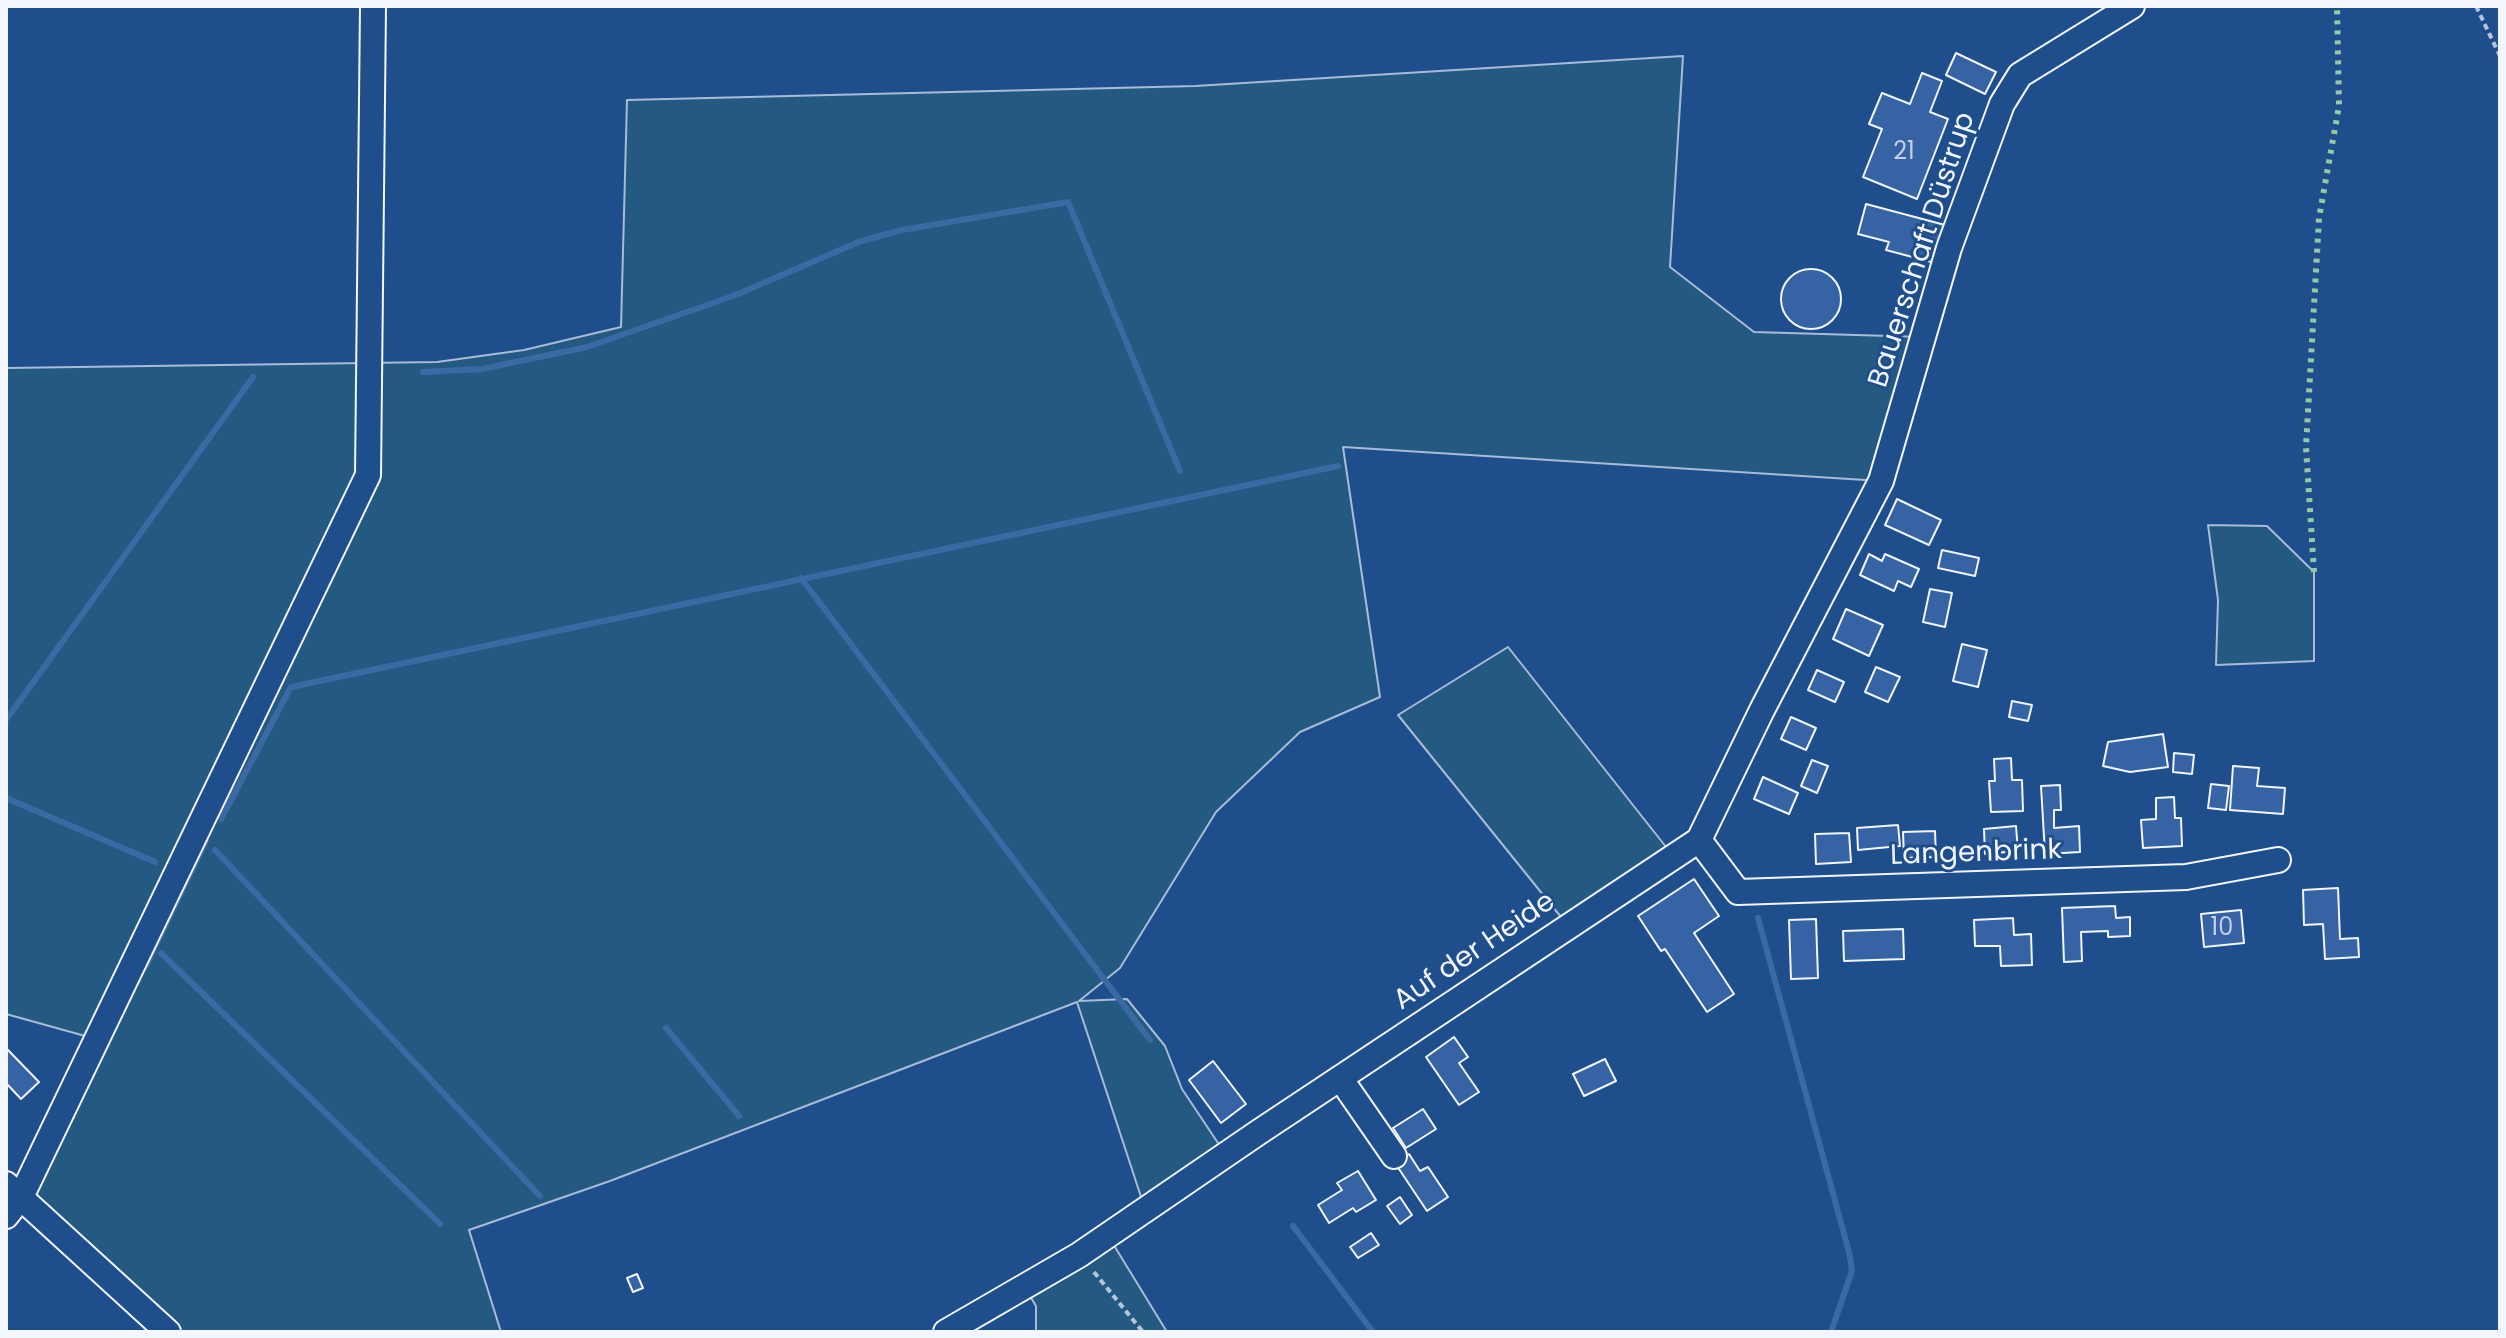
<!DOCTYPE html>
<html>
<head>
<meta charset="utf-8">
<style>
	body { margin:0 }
	#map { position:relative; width:2506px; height:1338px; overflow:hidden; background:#1f4e8c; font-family:Poppins,sans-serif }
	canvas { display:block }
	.frame { position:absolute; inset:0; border:8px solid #f2f6ff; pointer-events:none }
</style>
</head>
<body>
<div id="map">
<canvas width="2506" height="1338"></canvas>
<div class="frame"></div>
</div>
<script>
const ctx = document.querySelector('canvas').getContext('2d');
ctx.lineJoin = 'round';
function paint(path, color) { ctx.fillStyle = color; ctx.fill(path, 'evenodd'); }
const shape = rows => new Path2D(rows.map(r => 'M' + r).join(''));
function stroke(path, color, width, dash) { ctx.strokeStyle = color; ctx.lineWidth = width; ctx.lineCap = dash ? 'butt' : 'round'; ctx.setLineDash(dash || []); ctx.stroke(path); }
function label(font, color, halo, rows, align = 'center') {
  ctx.font = font + ' Poppins,sans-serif'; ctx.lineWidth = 6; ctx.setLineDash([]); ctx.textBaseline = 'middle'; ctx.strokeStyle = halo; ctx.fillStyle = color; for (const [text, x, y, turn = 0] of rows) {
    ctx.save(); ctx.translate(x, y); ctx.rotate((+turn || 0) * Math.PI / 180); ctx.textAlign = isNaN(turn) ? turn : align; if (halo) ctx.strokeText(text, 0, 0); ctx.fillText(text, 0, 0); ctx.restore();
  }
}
const green = shape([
	[1683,56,1670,267,1754,332,1924,337,1881,481,1343,447,1380,697,1300,732,1216,812,1120,968,1079,1001,1127,999,1165,1046,1182,1089,1226,1155,1145,1209,1077,1002,610,1181,469,1230,501,1332,168,1332,21,1197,96,1039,6,1014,6,368,437,362,524,350,621,327,627,100,1195,86,1683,56],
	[2208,525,2267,526,2314,572,2314,661,2216,665,2218,600,2208,525],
	[1508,647,1674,857,1569,927,1398,715,1508,647],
	[1107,1234,1167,1332,1036,1332,1036,1306,1024,1286,1107,1234]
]);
paint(green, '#245a82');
stroke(green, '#a8bbd7', 2);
stroke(shape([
	[423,372,482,369,587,347,733,296,861,241,902,230,1068,202,1180,471],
	[801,578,1150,1040],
	[6,720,253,377],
	[6,798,155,862],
	[221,819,291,687,1338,466],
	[215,850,540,1196],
	[1758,918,1850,1256,1852,1271,1831,1332],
	[161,953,440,1224],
	[146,966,206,841],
	[666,1028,739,1116],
	[1293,1226,1373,1332]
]), '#3b69a3', 6);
const building = shape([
	[1956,53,1996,72,1985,94,1946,75,1956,53],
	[1922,73,1942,81,1930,112,1948,119,1917,199,1863,177,1882,129,1869,124,1882,93,1910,104,1922,73],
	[1866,204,1945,225,1935,263,1886,250,1889,242,1858,234,1866,204],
	'1781 299a30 30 0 1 1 60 0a30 30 0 1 1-60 0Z',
	[1897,499,1941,520,1929,545,1885,525,1897,499],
	[1942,550,1979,558,1975,576,1938,568,1942,550],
	[1869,554,1882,561,1885,554,1919,569,1911,587,1898,581,1894,591,1860,575,1869,554],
	[1930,589,1952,593,1945,627,1923,622,1930,589],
	[1846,609,1883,625,1869,656,1833,639,1846,609],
	[1962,644,1987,650,1978,687,1953,681,1962,644],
	[1876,667,1900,677,1888,702,1865,692,1876,667],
	[1817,670,1844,682,1835,702,1808,690,1817,670],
	[2012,701,2032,705,2028,721,2009,717,2012,701],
	[1791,717,1816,728,1806,750,1781,739,1791,717],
	[2163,734,2168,767,2130,772,2103,766,2108,742,2163,734],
	[2174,753,2194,755,2192,774,2173,772,2174,753],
	[2011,758,2012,780,2022,780,2023,811,1991,812,1989,781,1995,781,1994,759,2011,758],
	[1812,760,1828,766,1817,793,1801,786,1812,760],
	[2233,766,2259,768,2257,786,2285,788,2283,814,2230,810,2233,766],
	[1763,777,1798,793,1789,814,1754,799,1763,777],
	[2211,784,2229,786,2226,810,2208,808,2211,784],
	[2060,785,2061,810,2054,810,2054,828,2079,826,2080,852,2045,854,2041,786,2060,785],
	[2174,797,2175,818,2181,818,2182,846,2143,848,2141,820,2156,819,2156,798,2174,797],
	[1898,825,1900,846,1858,850,1857,828,1898,825],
	[2016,826,2018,851,1985,854,1984,829,2016,826],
	[1935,831,1936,857,1904,858,1903,832,1935,831],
	[1849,833,1851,862,1816,864,1815,834,1849,833],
	[1694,879,1719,916,1694,933,1734,994,1707,1012,1665,949,1661,951,1638,916,1694,879],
	[2338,888,2340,939,2358,938,2359,957,2325,959,2323,924,2304,925,2303,890,2338,888],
	[2115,906,2116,918,2130,917,2130,936,2108,937,2108,931,2081,932,2082,961,2064,962,2062,908,2115,906],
	[2241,910,2244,943,2204,947,2201,914,2241,910],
	[2013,918,2014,935,2031,934,2032,965,2001,966,2000,946,1975,946,1974,920,2013,918],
	[1816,919,1818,978,1791,979,1789,920,1816,919],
	[1903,929,1904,959,1844,961,1843,931,1903,929],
	[1454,1037,1468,1057,1459,1063,1479,1092,1459,1105,1426,1057,1454,1037],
	[6,1048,39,1082,21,1099,6,1083,6,1048],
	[1605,1059,1616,1081,1584,1096,1573,1074,1605,1059],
	[1213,1061,1246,1104,1221,1123,1189,1080,1213,1061],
	[1423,1109,1436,1129,1406,1148,1393,1128,1423,1109],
	[1409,1154,1420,1171,1428,1167,1448,1197,1427,1211,1395,1163,1409,1154],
	[1358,1171,1376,1200,1356,1212,1353,1208,1329,1223,1318,1205,1342,1190,1337,1183,1358,1171],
	[1400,1197,1412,1215,1400,1224,1387,1206,1400,1197],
	[1371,1233,1379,1245,1358,1258,1350,1247,1371,1233],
	[637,1274,643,1288,633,1292,627,1278,637,1274]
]);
paint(building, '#3563a3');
stroke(building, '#f2f6ff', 2);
const minor = shape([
	[1699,840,1738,892,2186,877,2278,860],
	[1340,1078,1394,1156],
	[6,1184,168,1332],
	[6,1216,21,1197,368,475,373,6],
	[946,1332,1079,1255,1259,1132,1699,840,1762,710,1881,481,1949,248,2002,104,2020,75,2132,6]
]);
stroke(minor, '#f2f6ff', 28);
stroke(shape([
	[2476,6,2500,56],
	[1094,1272,1143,1332]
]), '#b3c4dc', 4, [6, 4]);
stroke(minor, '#1f4e8c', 24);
stroke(shape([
	[2314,572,2306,447,2319,218,2339,106,2337,6]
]), '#97c8a6', 6, [4, 6]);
label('24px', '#c3d1e8', null, [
	["21",1904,153],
	["10",2222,929]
]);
label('28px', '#f2f6ff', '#1f4e8c', [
	["Bauerschaft Düstrup",1923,250,-72],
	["Langenbrink",1976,854,-2],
	["Auf der Heide",1475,952,-34]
]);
</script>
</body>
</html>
